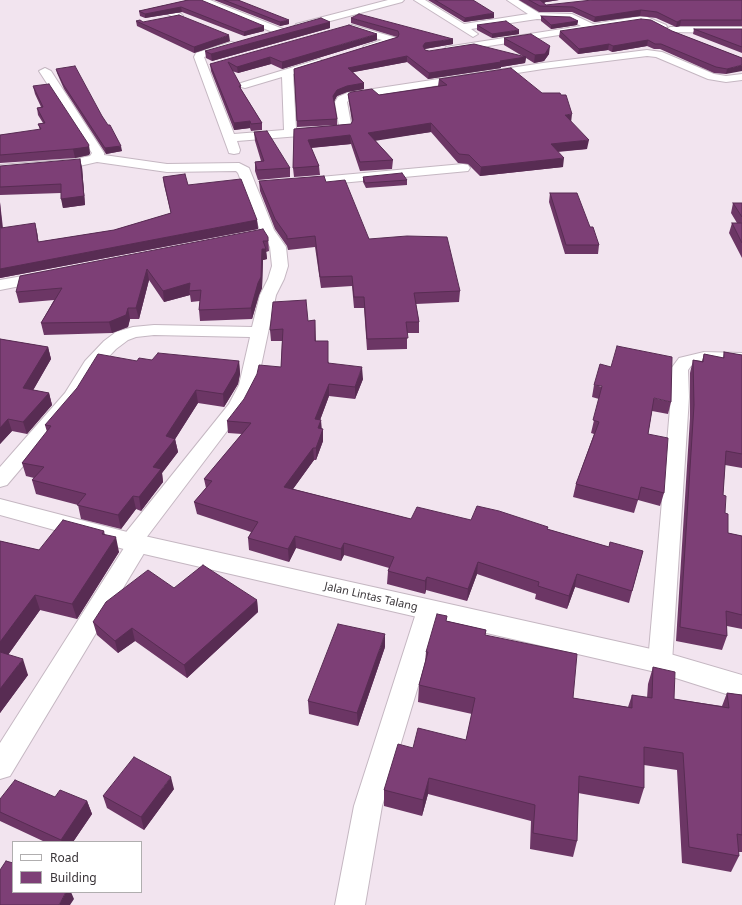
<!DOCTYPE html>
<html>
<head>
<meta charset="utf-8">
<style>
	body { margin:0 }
	#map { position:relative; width:742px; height:905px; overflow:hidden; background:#f2e4ef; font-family:"Noto Sans",sans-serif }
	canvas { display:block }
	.legend { position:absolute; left:12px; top:841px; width:130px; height:52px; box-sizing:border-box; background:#fff; border:1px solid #b0aeaf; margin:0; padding:5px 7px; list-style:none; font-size:12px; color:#393438 }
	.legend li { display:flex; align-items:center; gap:8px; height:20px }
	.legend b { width:20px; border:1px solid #b0aeaf }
</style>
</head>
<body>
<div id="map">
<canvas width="742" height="905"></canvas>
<ul class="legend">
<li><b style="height:5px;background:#fff"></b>Road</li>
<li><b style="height:11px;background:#7d3f76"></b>Building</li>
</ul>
</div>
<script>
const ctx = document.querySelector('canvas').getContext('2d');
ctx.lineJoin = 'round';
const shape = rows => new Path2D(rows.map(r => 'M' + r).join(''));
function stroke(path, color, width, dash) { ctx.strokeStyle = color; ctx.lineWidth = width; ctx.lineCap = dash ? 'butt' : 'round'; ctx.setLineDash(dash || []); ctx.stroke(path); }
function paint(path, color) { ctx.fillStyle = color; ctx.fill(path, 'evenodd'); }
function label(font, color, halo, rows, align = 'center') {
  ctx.font = font + ' "Noto Sans",sans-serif'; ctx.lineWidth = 4; ctx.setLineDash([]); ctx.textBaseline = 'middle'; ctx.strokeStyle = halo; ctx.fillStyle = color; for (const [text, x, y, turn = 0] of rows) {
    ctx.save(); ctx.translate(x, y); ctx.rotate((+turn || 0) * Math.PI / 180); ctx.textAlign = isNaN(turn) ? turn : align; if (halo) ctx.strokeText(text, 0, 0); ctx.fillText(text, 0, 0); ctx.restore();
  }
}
const street = shape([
	[197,0,210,0,283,29,284,31,279,34,275,33,199,2,197,0],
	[388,0,404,0,402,2,300,29,295,26,296,24,388,0],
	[414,0,425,0,464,24,528,14,507,0,518,0,539,13,572,14,593,24,636,17,647,17,666,25,667,27,662,30,645,23,636,23,450,52,445,49,446,47,581,26,570,20,537,19,471,29,478,34,473,37,414,0],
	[164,6,181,14,183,16,178,19,161,11,159,9,161,7,164,6],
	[352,25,397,38,398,40,397,42,372,50,364,50,363,48,364,46,382,40,348,30,347,28,348,26,352,25],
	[670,27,742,27,742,33,666,32,665,30,670,27],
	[231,42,235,43,236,45,235,47,204,57,234,134,284,130,282,77,245,88,241,87,239,85,241,83,320,59,325,62,324,64,293,74,296,129,339,126,335,102,338,97,347,93,543,63,647,50,662,52,714,74,726,76,742,74,742,80,726,82,708,79,656,57,647,56,543,69,350,99,347,102,352,129,350,132,237,141,240,150,239,153,234,154,229,153,228,150,194,57,196,53,231,42],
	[45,68,51,71,104,153,104,155,167,164,239,163,249,168,274,230,286,247,288,266,284,279,276,295,257,385,246,406,146,538,149,544,146,550,10,776,0,779,0,743,124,548,120,542,123,536,229,404,239,385,250,337,154,335,136,337,128,340,116,349,98,368,79,400,7,485,0,487,0,467,65,393,85,361,104,341,116,332,133,327,154,325,252,327,260,295,268,279,272,266,270,247,260,230,238,173,236,171,167,172,97,162,75,167,0,173,0,165,75,159,90,156,92,153,39,71,45,68],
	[463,164,468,165,470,168,468,171,298,187,293,186,291,183,293,180,298,179,463,164],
	[45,272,51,274,53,277,51,280,0,290,0,280,45,272],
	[704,352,742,353,742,363,704,362,691,366,688,370,689,397,672,662,669,669,660,672,651,669,648,662,671,397,670,370,679,358,704,352],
	[429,601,437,603,441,610,382,806,365,905,335,905,354,806,417,610,421,603,429,601]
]);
const secondary = shape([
	[0,499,131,533,660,651,742,675,742,699,660,673,131,551,0,515,0,499]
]);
stroke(street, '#c5b7c2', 2);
stroke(secondary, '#c5b7c2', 2);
paint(street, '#fff');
paint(secondary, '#fff');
paint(shape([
	[188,0,264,31,244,36,182,12,145,18,140,16,139,11],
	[214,0,238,0,289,24,280,26],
	[428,0,473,0,494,18,464,22],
	[519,0,559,0,546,2,543,3,546,5,742,0,742,26,680,26,676,27,656,18,640,16,594,22,572,12,539,12],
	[541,16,578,21,577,25,551,29,541,21],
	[351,18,453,44,424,49,425,50,429,51,524,57,504,45,504,38,549,54,544,61,534,63,526,58,525,63,501,67,501,68,428,79,407,62,353,72,364,83,364,89,347,92,337,96,334,101,337,119,337,125,297,127,294,69,398,37,397,37,351,23],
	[136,21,230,41,194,53,137,26],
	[330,22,330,28,212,61,206,58,205,51],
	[477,25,519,34,492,38,477,30],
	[694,29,742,29,742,53,693,34],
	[560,31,672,31,742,58,726,74,714,73,660,49,654,49,647,46,612,52,608,50,578,54,559,37],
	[377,40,282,69,271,64,238,73,232,71,241,86,241,89,262,123,262,130,251,131,250,128,234,130,211,71,210,64],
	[56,69,102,116,122,151,106,154,64,89,57,73],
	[439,79,571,122,587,149,558,152,563,167,480,176,468,164,458,163,431,132,375,140,393,160,392,169,360,171,351,144,311,148,319,166,320,175,294,177,293,168,294,129,351,124,352,122,349,102,348,94,379,95,438,86],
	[33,86,90,153,89,155,75,158,0,163,0,135,40,130,38,124,43,123,38,115,37,108,41,107,35,94],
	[254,132,290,168,290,177,258,180,255,171,255,162,261,161,255,141],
	[0,166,82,167,85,205,63,208,61,193,0,195],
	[163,177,188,185,257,220,258,229,0,278,0,202,3,228,37,232,38,242,114,230,171,213,164,185],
	[363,177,407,180,407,185,366,188,363,182],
	[259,181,326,182,369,239,460,291,459,302,416,304,419,322,419,333,407,333,407,349,367,350,364,308,354,308,352,286,321,288,315,247,288,250,287,246,275,229,260,191],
	[550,193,590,227,599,245,598,254,565,254,549,202],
	[733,203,742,203,742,258,729,233,732,223,737,223,731,213],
	[268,237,269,251,266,252,267,259,263,260,262,288,259,295,252,319,200,321,199,310,200,301,191,302,190,295,164,302,149,280,139,319,130,319,128,327,112,333,44,335,41,323,54,300,19,303,16,292],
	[315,320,316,341,329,363,363,379,355,399,329,396,320,420,323,441,316,460,314,460,293,489,411,519,471,520,548,527,547,529,609,547,643,551,629,603,575,587,567,609,535,599,536,594,477,574,467,601,426,590,425,594,387,584,388,571,389,568,344,555,341,561,296,548,289,562,249,550,248,538,251,532,197,514,194,502,206,488,204,479,242,434,228,433,227,421,281,367,282,341,271,341,270,330,308,321],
	[0,339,48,347,51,359,33,390,49,393,52,405,27,434,12,431,0,444],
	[724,352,742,355,742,468,725,465,723,495,725,513,728,533,742,536,742,629,727,626,727,636,722,650,676,641,690,418,690,373,693,360,702,361,704,354,723,358],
	[152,360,239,361,240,374,238,384,224,407,198,403,175,439,178,452,162,473,163,482,141,511,136,509,121,529,81,519,78,505,36,494,32,480,34,478,26,476,22,463,47,432,45,425,137,361],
	[594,385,671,402,668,414,652,411,648,434,664,493,660,506,638,500,634,513,573,497,576,484,594,434,591,433,599,399,592,397],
	[104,531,105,535,119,552,77,619,40,610,8,655,28,675,0,713,0,541,39,550],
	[174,588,257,600,258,612,187,678,135,641,118,653,97,635,93,622],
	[447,621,486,630,485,636,573,698,628,707,632,695,647,698,648,684,653,667,674,699,722,706,727,693,742,695,742,852,738,852,739,856,731,872,682,863,677,770,644,765,644,788,639,804,578,793,577,841,573,857,530,849,531,821,428,794,422,816,384,806,384,790,413,748,466,740,472,714,418,702,419,685,425,662,426,652],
	[385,647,358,726,309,714,308,701],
	[174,789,144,830,107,808,103,796],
	[0,799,87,801,92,814,73,842,45,842,0,821]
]), '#6c3665');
paint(shape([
	[540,0,559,0,546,2,540,5],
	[181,7,182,12,145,18,145,14],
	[641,10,640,16,594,22,595,17],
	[494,13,494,18,464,22,465,18],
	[289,20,289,24,280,26,280,22],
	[681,20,680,26,676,27,677,22],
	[578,21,577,25,551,29,551,25],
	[330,22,330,28,212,61,211,54],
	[264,26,264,31,244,36,244,32],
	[519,30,519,34,492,38,492,34],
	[377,34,377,40,282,69,282,62],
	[229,35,230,41,194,53,194,47],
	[453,39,453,44,425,49,423,51,423,46,425,43],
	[648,40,647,46,612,52,613,46],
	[609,44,608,50,578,54,579,49],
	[550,46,549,54,544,61,534,63,535,55],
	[407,56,407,62,349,73,348,68],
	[270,57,271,64,238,73,237,67],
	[526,57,525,63,501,67,501,68,428,79,429,73],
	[742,65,742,71,726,74,727,69],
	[364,83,364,89,347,92,337,96,334,102,333,96,337,90,347,86],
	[572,114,571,123,565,115],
	[250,121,250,128,234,130,234,123],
	[431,123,431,132,368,142,368,133],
	[350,135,351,144,308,148,308,140],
	[589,140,587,149,550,152,551,144],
	[89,145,90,153,89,155,75,158,73,149],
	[121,146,122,151,106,154,105,148],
	[564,158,563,167,480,176,481,167],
	[80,159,82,167,85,205,63,208,61,199],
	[0,203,3,237,1,228,0,217],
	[257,220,258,229,0,278,0,269],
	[35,223,37,232,40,251,38,242],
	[262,249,266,249,267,259,263,260,262,288,259,295,252,319,251,308],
	[147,269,149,280,139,319,136,308],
	[190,283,189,291,190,295,164,302,163,291],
	[128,308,130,319,128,327,112,333,109,322],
	[48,347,51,359,27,401,23,388],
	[239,361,240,374,238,384,224,407,223,394],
	[362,367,363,379,355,399,355,387],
	[329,384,329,396,316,431,315,419],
	[196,390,198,403,174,441,175,439,178,452,162,473,163,482,141,511,139,497,153,467,166,436],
	[49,393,52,405,27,434,23,422],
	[8,419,12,431,0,444,0,428],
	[321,420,322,431,323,429,323,441,316,460,316,448,318,428],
	[313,448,314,460,285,500,284,487],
	[133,496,136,509,121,529,118,515],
	[295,536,296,548,289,562,288,549],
	[116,537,119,552,77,619,72,604],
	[344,543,344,555,341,561,341,549],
	[478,562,477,574,467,601,468,589],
	[577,574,575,587,567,609,569,596],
	[427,577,426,590,425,594,425,581],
	[35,595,40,610,0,666,0,642],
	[257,600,258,612,187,678,184,665],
	[132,628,135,641,118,653,115,641],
	[385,634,385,647,358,726,357,713],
	[23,659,28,675,0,713,0,689],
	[171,777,174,789,144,830,141,817],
	[429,778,428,794,422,816,423,800],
	[87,801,92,814,73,842,62,842,61,840],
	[66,892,71,892,74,899,70,905,59,905]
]), '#582c53');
const building = shape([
	[188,0,201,0,264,26,244,32,181,7,145,14,139,11,188,0],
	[224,0,238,0,289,20,280,22,224,0],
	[435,0,473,0,494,13,465,18,435,0],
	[529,0,541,0,540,0,546,5,592,0,742,0,742,20,681,20,677,22,657,12,641,10,595,17,573,7,540,6,529,0],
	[359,14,453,39,425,43,423,46,425,50,429,51,474,44,526,57,500,61,501,62,429,73,407,56,348,68,364,83,347,86,337,90,333,96,337,119,297,121,294,69,398,37,399,34,398,31,351,18,359,14],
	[179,15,229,35,194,47,136,21,140,20,143,22,179,15],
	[541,16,570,17,578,21,551,25,541,16],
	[321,18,330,22,211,54,205,51,321,18],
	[641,19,651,20,672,31,742,58,742,65,727,69,716,67,661,44,655,44,648,40,613,46,609,44,579,49,560,31,641,19],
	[506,21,519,30,492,34,477,25,506,21],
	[349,25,377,34,282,62,270,57,237,67,228,62,241,86,239,86,262,123,251,124,250,121,234,123,210,64,349,25],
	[694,29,742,29,742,47,694,29],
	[531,34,550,46,545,54,535,55,504,38,531,34],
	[75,66,102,116,108,125,110,125,121,146,105,148,63,84,56,69,75,66],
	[511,68,542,93,560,93,561,95,566,95,572,114,565,115,589,140,551,144,564,158,481,167,469,155,459,154,431,123,368,133,393,160,360,162,350,135,308,140,319,166,293,168,294,129,351,124,353,120,348,94,351,92,372,89,379,95,447,85,439,79,511,68],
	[49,84,89,145,88,147,73,149,0,155,0,135,41,129,38,124,45,123,37,108,43,107,33,86,49,84],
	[267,131,290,168,257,170,255,162,264,161,254,132,267,131],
	[80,159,84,196,61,199,61,184,0,187,0,166,80,159],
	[402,173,407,180,365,183,363,177,402,173],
	[185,174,188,185,241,179,257,220,0,269,0,217,1,228,35,223,38,242,114,230,171,213,163,177,185,174],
	[324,176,326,182,345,180,369,239,407,236,447,237,460,291,414,293,419,322,406,322,408,338,367,339,364,297,354,297,352,276,320,277,315,236,287,239,287,236,275,219,259,181,324,176],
	[550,193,577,193,590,227,593,227,599,245,566,245,550,193],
	[733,203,742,203,742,217,733,203],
	[732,223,742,223,742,243,732,223],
	[263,229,268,237,268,241,263,241,266,249,262,249,261,277,258,283,251,308,199,310,201,290,189,291,190,283,163,291,147,269,136,308,128,308,126,315,109,322,41,323,62,288,16,292,20,276,263,229],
	[306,300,308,321,315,320,315,341,328,341,328,363,362,367,355,387,329,384,315,419,321,420,318,428,323,429,316,448,313,448,284,487,411,519,417,507,471,520,477,506,499,511,548,527,547,529,609,547,610,542,643,551,632,591,577,574,569,596,538,586,539,582,478,562,468,589,427,577,425,581,388,571,394,557,344,543,341,549,295,536,288,549,248,538,258,522,194,502,212,481,204,479,251,423,227,421,244,399,257,374,259,365,281,367,283,329,270,330,273,302,306,300],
	[0,339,48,347,23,388,49,393,23,422,8,419,0,428,0,339],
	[617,346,672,357,671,402,654,398,648,434,668,438,664,493,641,487,638,500,576,484,599,422,593,420,602,386,594,385,600,364,611,367,617,346],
	[724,352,742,355,742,454,726,451,723,495,726,496,725,513,728,514,728,533,742,536,742,615,726,611,727,636,680,627,694,405,693,360,703,362,704,354,724,358,724,352],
	[158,353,239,361,236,372,223,394,196,390,166,436,175,439,153,467,161,469,139,497,133,496,118,515,77,505,86,494,32,480,44,467,22,463,51,426,45,425,77,388,98,354,137,361,139,358,152,360,158,353],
	[63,520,104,531,102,534,116,537,72,604,35,595,0,642,0,541,39,550,63,520],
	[203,565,257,600,184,665,132,628,115,641,93,622,106,602,148,570,174,588,203,565],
	[437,614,447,616,446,621,486,630,485,635,577,654,573,698,632,708,632,695,652,698,653,667,675,672,674,699,729,708,727,693,742,695,742,835,737,834,739,856,689,847,683,753,644,747,644,788,579,776,577,841,533,833,535,805,429,778,423,800,384,790,398,744,413,748,418,728,466,740,475,698,419,685,428,652,426,652,437,614],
	[338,624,385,634,357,713,308,701,338,624],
	[0,652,23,659,0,689,0,652],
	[134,757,171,777,141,817,103,796,134,757],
	[15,780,55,797,60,790,87,801,61,840,0,812,0,799,15,780],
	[6,861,13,863,13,892,66,892,59,905,0,905,0,870,6,861]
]);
paint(building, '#7d3f76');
stroke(building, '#582c53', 1);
label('11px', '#393438', '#fff', [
	["Jalan Lintas Talang",371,597,13]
]);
</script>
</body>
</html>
